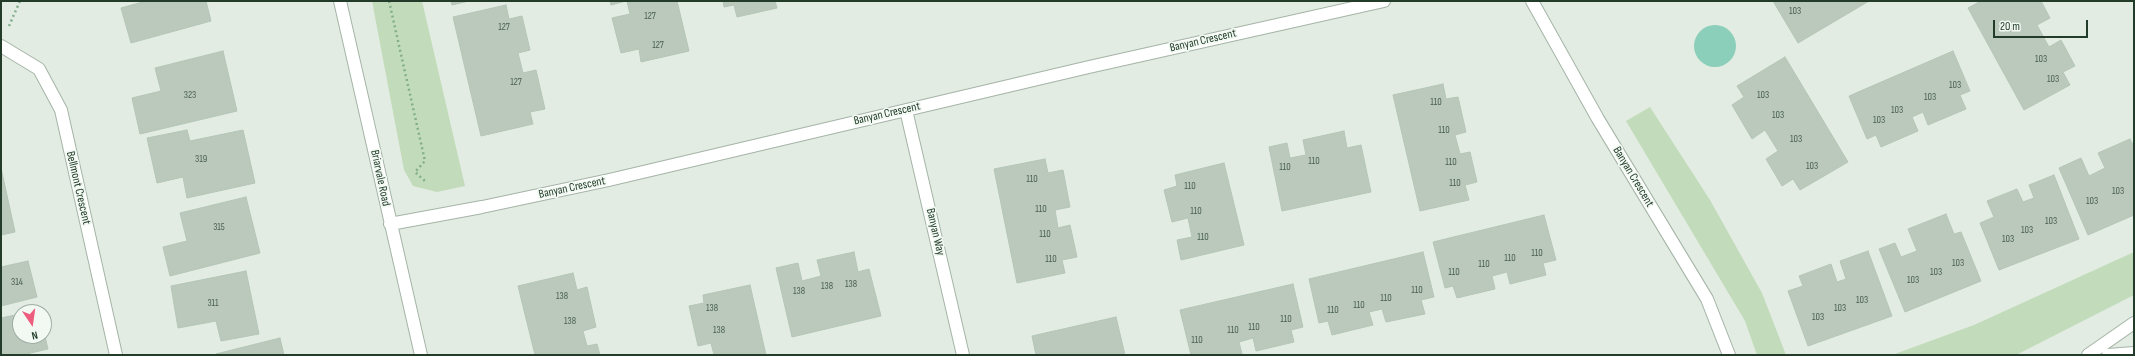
<!DOCTYPE html>
<html>
<head>
<meta charset="utf-8">
<style>
	body { margin:0 }
	#map { position:relative; width:2135px; height:356px; overflow:hidden; background:#e2ece2; font-family:"Sofia Sans Condensed",sans-serif }
	canvas { display:block }
	.frame { position:absolute; inset:0; border:2px solid #223c29; pointer-events:none }
	.north { position:absolute; left:12px; top:304px; width:40px; height:40px; box-sizing:border-box; background:#f2f8f2; border:1px solid #9fada2; border-radius:50%; rotate:167deg; font-size:11px; font-weight:700; line-height:16px; text-align:center; color:#223c29 }
	.north::after { content:''; display:block; margin:auto; width:14px; height:18px; background:#ee5d7e; clip-path:polygon(50% 0,100% 100%,50% 72%,0 100%) }
	.scale { position:absolute; left:1993px; top:20px; width:95px; height:18px; box-sizing:border-box; border:2px solid #223c29; border-top:0; padding-left:5px; font-size:12px; line-height:14px; white-space:nowrap; color:#223c29; -webkit-text-stroke:3px #f2f8f2; paint-order:stroke }
</style>
</head>
<body>
<div id="map">
<canvas width="2135" height="356"></canvas>
<div class="frame"></div>
<div class="north">N</div>
<div class="scale">20 m</div>
</div>
<script>
const ctx = document.querySelector('canvas').getContext('2d');
ctx.lineJoin = 'round';
function paint(path, color) { ctx.fillStyle = color; ctx.fill(path, 'evenodd'); }
const shape = rows => new Path2D(rows.map(r => 'M' + r).join(''));
function stroke(path, color, width, dash) { ctx.strokeStyle = color; ctx.lineWidth = width; ctx.lineCap = dash ? 'butt' : 'round'; ctx.setLineDash(dash || []); ctx.stroke(path); }
function label(font, color, halo, rows, align = 'center') {
  ctx.font = font + ' "Sofia Sans Condensed",sans-serif'; ctx.lineWidth = 3.5; ctx.setLineDash([]); ctx.textBaseline = 'middle'; ctx.strokeStyle = halo; ctx.fillStyle = color; for (const [text, x, y, turn = 0] of rows) {
    ctx.save(); ctx.translate(x, y); ctx.rotate((+turn || 0) * Math.PI / 180); ctx.textAlign = isNaN(turn) ? turn : align; if (halo) ctx.strokeText(text, 0, 0); ctx.fillText(text, 0, 0); ctx.restore();
  }
}
paint(shape([
	[372,1,422,1,465,186,437,192,413,186,404,170],
	[1650,107,1710,200,1762,293,1786,355,1757,355,1745,321,1626,121],
	[2134,252,2134,295,2016,355,1892,355,1974,325]
]), '#c2dcbb');
paint(shape([
	'1694 46a21 21 0 1 1 42 0a21 21 0 1 1-42 0Z'
]), '#8bcfba');
const building = shape([
	[146,1,206,1,211,21,131,43,121,8,146,1],
	[451,1,469,1,452,5,451,1],
	[610,1,626,1,611,5,610,1],
	[627,1,677,1,689,51,641,62,639,49,621,53,612,18,630,14,627,1],
	[723,1,775,1,777,8,737,17,734,5,724,7,723,1],
	[1773,1,1869,1,1798,43,1773,1],
	[1981,1,2041,1,2050,18,2037,25,2049,47,2061,40,2075,66,2063,72,2070,85,2024,110,1968,8,1981,1],
	[506,5,509,19,522,16,530,50,518,53,523,73,536,70,545,109,530,112,533,124,481,136,453,17,506,5],
	[223,51,237,111,140,134,132,98,161,91,155,68,223,51],
	[1953,51,1970,91,1960,95,1966,109,1928,125,1923,112,1912,117,1918,131,1881,147,1876,135,1867,139,1849,96,1953,51],
	[1785,57,1848,162,1800,190,1793,179,1782,186,1766,159,1778,151,1765,130,1752,139,1732,105,1744,97,1737,86,1785,57],
	[1443,84,1446,99,1458,97,1466,132,1455,135,1460,154,1470,152,1477,182,1465,185,1469,200,1420,211,1393,95,1443,84],
	[187,130,190,141,243,130,255,183,187,198,183,177,157,183,147,138,187,130],
	[1344,131,1347,148,1361,145,1371,192,1282,211,1269,147,1287,143,1290,158,1306,155,1303,140,1344,131],
	[2130,139,2134,147,2134,215,2088,235,2059,168,2081,158,2089,176,2105,168,2098,153,2130,139],
	[1045,159,1048,173,1063,170,1070,207,1055,210,1058,228,1070,225,1077,257,1062,260,1065,273,1017,283,994,169,1045,159],
	[1224,163,1244,245,1181,260,1177,240,1192,237,1188,218,1172,222,1164,190,1177,186,1175,175,1224,163],
	[1,168,15,232,1,235,1,168],
	[2054,175,2079,239,1999,270,1980,223,1994,217,1987,201,2017,189,2023,202,2034,198,2029,185,2054,175],
	[246,197,260,253,170,276,163,247,187,241,180,213,246,197],
	[1946,214,1954,234,1961,232,1981,281,1905,312,1879,249,1895,243,1901,257,1917,251,1908,229,1946,214],
	[1544,215,1556,260,1543,263,1546,275,1510,284,1507,272,1492,276,1495,289,1457,298,1453,286,1445,288,1433,242,1544,215],
	[1868,251,1892,316,1808,346,1788,291,1803,286,1799,276,1831,264,1837,282,1846,279,1840,261,1868,251],
	[854,252,858,272,869,269,881,316,792,337,776,268,798,263,802,281,821,276,817,260,854,252],
	[1423,252,1434,297,1421,300,1425,314,1386,322,1382,309,1369,312,1373,325,1332,335,1328,321,1319,323,1309,279,1423,252],
	[28,261,37,297,1,306,1,267,28,261],
	[246,271,259,334,221,341,216,321,178,328,171,286,246,271],
	[573,273,577,290,587,287,596,327,583,331,587,346,597,344,600,355,535,355,518,286,573,273],
	[1293,284,1303,327,1291,330,1294,342,1256,351,1253,338,1239,342,1242,354,1191,355,1180,310,1293,284],
	[750,285,766,355,714,355,711,343,698,346,689,306,704,303,703,295,750,285],
	[20,314,20,336,44,336,44,332,48,349,22,355,1,355,1,318,20,314],
	[1116,317,1125,355,1036,355,1032,336,1116,317],
	[280,338,284,355,216,354,280,338]
]);
paint(building, '#bac9bc');
stroke(building, '#b4c5b6', 1);
const minor = shape([
	[340,1,421,355],
	[1532,1,1598,119,1707,299,1729,355],
	[1,46,39,69,61,110,116,355],
	[906,110,963,355],
	[390,224,482,207,609,180,1089,67,1384,1],
	[2088,355,2134,323],
	[2108,355,2134,353]
]);
stroke(minor, '#a5b4a7', 14);
stroke(shape([
	[389,1,425,161,415,172,425,181],
	[9,26,20,1]
]), '#83ae8c', 2.5, [2, 3]);
stroke(minor, '#fff', 12);
label('10px', '#485f4e', null, [
	["103",1795,11],
	["127",650,16],
	["127",504,27],
	["127",658,45],
	["103",2041,59],
	["103",2053,79],
	["127",516,82],
	["103",1955,85],
	["323",190,95],
	["103",1763,95],
	["103",1930,97],
	["110",1436,102],
	["103",1897,110],
	["103",1778,115],
	["103",1879,120],
	["110",1444,130],
	["103",1796,139],
	["319",201,159],
	["110",1314,161],
	["110",1451,162],
	["103",1812,166],
	["110",1285,167],
	["110",1032,179],
	["110",1455,183],
	["110",1190,186],
	["103",2118,191],
	["103",2092,201],
	["110",1041,209],
	["110",1196,211],
	["103",2051,221],
	["315",219,227],
	["103",2027,230],
	["110",1045,234],
	["110",1203,237],
	["103",2008,239],
	["110",1537,253],
	["110",1510,258],
	["110",1051,259],
	["103",1958,263],
	["110",1484,264],
	["110",1454,272],
	["103",1936,272],
	["103",1913,280],
	["314",17,282],
	["138",851,284],
	["138",827,286],
	["110",1417,290],
	["138",799,291],
	["138",562,296],
	["110",1386,298],
	["103",1862,300],
	["311",213,303],
	["110",1359,305],
	["138",712,308],
	["103",1840,308],
	["110",1333,310],
	["103",1818,317],
	["110",1286,319],
	["138",570,321],
	["110",1254,327],
	["138",719,330],
	["110",1233,330],
	["110",1197,340]
]);
label('12px', '#223c29', '#f2f8f2', [
	["Banyan Crescent",1203,41,-13],
	["Banyan Crescent",887,114,-13],
	["Banyan Crescent",1633,177,59],
	["Briarvale Road",380,178,78],
	["Bellmont Crescent",78,188,77],
	["Banyan Crescent",572,188,-12],
	["Banyan Way",935,232,77]
]);
</script>
</body>
</html>
